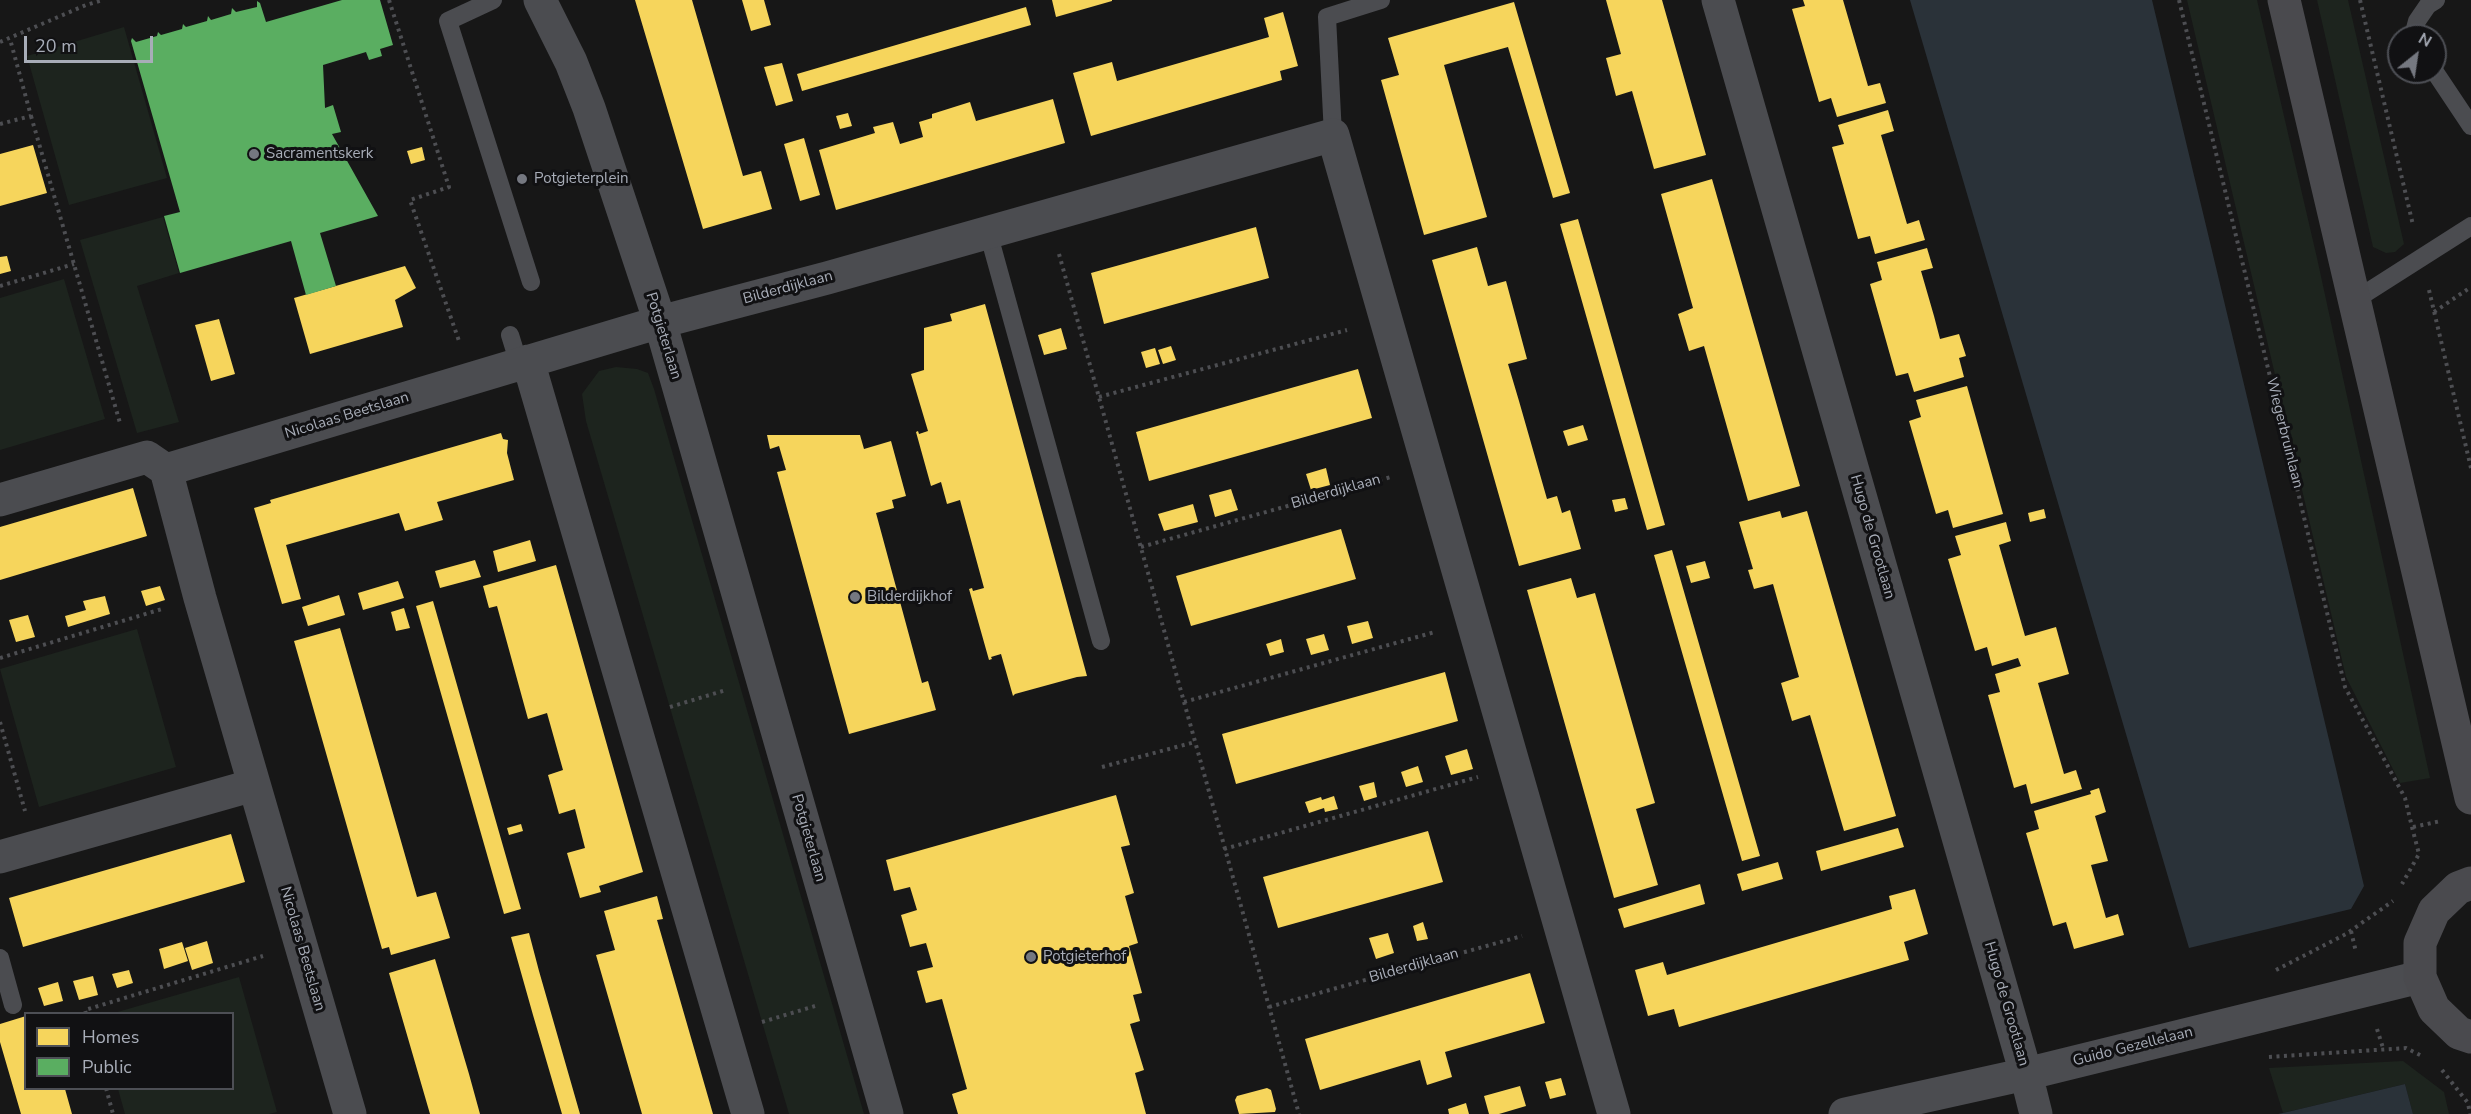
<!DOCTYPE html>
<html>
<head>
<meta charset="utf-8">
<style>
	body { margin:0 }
	#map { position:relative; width:2471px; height:1114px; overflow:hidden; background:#171717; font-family:"Nunito Sans",sans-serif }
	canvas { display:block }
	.legend { position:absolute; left:24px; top:1012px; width:210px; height:78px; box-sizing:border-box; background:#111113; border:2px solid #4d4f55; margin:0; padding:8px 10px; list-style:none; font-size:18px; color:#a8adb8 }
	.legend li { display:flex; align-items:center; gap:12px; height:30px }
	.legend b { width:30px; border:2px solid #4d4f55 }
	.north { position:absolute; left:2387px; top:24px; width:60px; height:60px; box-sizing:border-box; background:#111113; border:2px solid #4d4f55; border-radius:50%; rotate:30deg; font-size:16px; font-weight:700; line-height:24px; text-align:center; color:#a8adb8 }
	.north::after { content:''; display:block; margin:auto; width:21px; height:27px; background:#757880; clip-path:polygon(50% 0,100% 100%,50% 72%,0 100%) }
	.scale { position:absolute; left:24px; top:36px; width:129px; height:27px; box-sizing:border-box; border:3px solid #a8adb8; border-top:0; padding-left:8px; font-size:18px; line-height:21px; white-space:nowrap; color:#a8adb8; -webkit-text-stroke:4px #111113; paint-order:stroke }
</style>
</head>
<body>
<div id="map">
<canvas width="2471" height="1114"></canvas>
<ul class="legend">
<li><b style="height:16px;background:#f6d55c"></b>Homes</li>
<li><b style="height:16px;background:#5aae61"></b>Public</li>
</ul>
<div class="north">N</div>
<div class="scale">20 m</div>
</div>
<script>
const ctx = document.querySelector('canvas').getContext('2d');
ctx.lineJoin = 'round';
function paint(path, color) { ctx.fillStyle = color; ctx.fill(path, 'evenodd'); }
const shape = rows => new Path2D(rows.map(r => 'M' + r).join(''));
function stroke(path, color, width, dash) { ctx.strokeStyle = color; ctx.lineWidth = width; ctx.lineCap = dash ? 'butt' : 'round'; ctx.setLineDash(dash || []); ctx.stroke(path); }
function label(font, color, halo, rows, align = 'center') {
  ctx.font = font + ' "Nunito Sans",sans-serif'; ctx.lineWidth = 6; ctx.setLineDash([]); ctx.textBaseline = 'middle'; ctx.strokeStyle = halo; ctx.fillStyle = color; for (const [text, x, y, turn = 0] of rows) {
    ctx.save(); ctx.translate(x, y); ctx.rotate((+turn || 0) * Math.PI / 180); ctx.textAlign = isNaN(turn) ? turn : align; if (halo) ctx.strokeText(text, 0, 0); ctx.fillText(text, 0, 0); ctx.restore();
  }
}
paint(shape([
	[2187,0,2257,0,2317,258,2430,778,2400,783,2346,677],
	[2317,0,2348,0,2404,244,2395,252,2386,253,2373,247],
	[124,27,167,178,69,205,27,56],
	[163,217,179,273,137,286,179,422,137,433,80,240],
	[64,279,105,419,0,450,0,298],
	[616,367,637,369,648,373,654,389,864,1114,789,1114,586,421,582,394,599,371],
	[137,629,176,767,39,807,0,669],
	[239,977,277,1112,269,1114,125,1114,118,1089,232,1088,232,1014,114,1013],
	[2403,1061,2444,1092,2449,1114,2413,1114,2405,1084,2283,1113,2269,1068]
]), '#1d241e');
paint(shape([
	[1910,0,2152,0,2364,886,2351,909,2189,948],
	[2405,1084,2413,1114,2278,1114,2283,1113]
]), '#2a3239');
paint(shape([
	[635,0,692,0,743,176,761,171,772,209,703,229],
	[742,0,764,0,771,25,751,31],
	[1052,0,1112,0,1112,1,1056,17],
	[1606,0,1662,0,1706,155,1654,169,1632,91,1616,96,1606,58,1621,54],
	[1803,0,1843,0,1868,86,1880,83,1886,103,1837,117,1831,98,1819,102,1792,9,1805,6],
	[1514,2,1570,193,1553,198,1508,47,1472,57,1444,65,1487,217,1424,235,1381,80,1399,75,1388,38],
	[1026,7,1031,25,802,91,797,74],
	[1283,12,1298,66,1280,71,1282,80,1091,136,1073,73,1112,62,1117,81,1269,37,1264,18],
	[782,63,793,101,776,106,764,67],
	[1053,99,1065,143,836,210,819,150,875,133,873,127,893,122,900,144,923,137,919,122,932,118,932,114,970,102,976,121],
	[1888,110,1894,131,1881,135,1907,224,1919,220,1925,240,1875,254,1870,236,1858,239,1832,147,1844,144,1838,125],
	[848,113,852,126,840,129,836,116],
	[804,138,820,195,800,201,784,144],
	[33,145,47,193,0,206,0,154],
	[422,147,425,160,411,164,407,151],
	[1712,179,1800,486,1748,501,1704,346,1689,351,1678,314,1693,308,1661,194],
	[1578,219,1665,525,1647,530,1560,224],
	[1256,227,1269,278,1104,324,1091,273],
	[1477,247,1488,286,1506,281,1527,359,1508,364,1519,401,1547,499,1557,496,1562,513,1570,510,1581,549,1519,566,1432,260],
	[1927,248,1933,268,1921,271,1934,316,1940,339,1959,334,1966,356,1959,358,1964,377,1914,392,1908,373,1896,376,1870,284,1882,280,1877,262],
	[7,256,11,271,0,274,0,257],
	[405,266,416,288,395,300,403,327,310,354,294,298],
	[985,304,1087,676,1077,677,1015,694,1013,696,1001,654,991,657,992,659,989,660,969,589,972,588,973,591,984,588,960,500,947,504,941,482,931,486,916,432,918,431,919,434,928,431,911,374,924,370,924,328,952,321,950,314],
	[219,319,235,374,211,381,195,325],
	[1061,328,1067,349,1044,355,1038,335],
	[1171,346,1176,360,1163,364,1158,350],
	[1155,348,1160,364,1146,368,1141,352],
	[1358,369,1372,418,1149,481,1136,432],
	[1967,386,2003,514,1953,528,1948,510,1936,514,1909,421,1921,417,1916,400],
	[1583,425,1588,440,1568,446,1563,431],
	[501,433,503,439,508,440,507,453,514,480,437,502,443,520,405,531,399,513,286,545,301,599,282,604,254,508,271,503,270,500],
	[767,435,860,435,864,449,891,441,906,496,892,500,894,508,876,513,922,683,928,681,936,710,849,734,777,472,786,470,779,446,770,449],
	[1326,468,1330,485,1311,490,1306,474],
	[133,488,147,536,0,580,0,527],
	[1231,489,1238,510,1215,517,1209,495],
	[1625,498,1628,509,1615,512,1612,500],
	[1193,504,1198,522,1164,531,1158,514],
	[2044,509,2046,518,2030,522,2028,513],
	[1780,511,1782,518,1807,511,1896,816,1844,831,1810,715,1792,721,1781,683,1799,677,1773,584,1754,589,1748,570,1753,569,1739,522],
	[2006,522,2011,541,1999,545,2025,636,2056,627,2069,674,2038,683,2064,774,2076,770,2082,789,2031,804,2026,784,2014,788,1988,695,2000,692,1995,674,2021,666,2018,658,1992,666,1987,647,1975,651,1948,559,1961,555,1955,536],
	[1341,529,1356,579,1191,626,1176,576],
	[530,540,536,561,498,572,493,551],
	[1672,550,1760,856,1742,861,1654,555],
	[475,560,481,577,440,588,435,571],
	[1705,561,1710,578,1691,583,1686,566],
	[556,565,643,872,599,886,601,892,580,898,567,853,585,848,575,809,559,814,548,775,563,770,547,713,528,719,497,606,489,608,483,586],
	[1571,578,1577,598,1595,593,1655,803,1636,809,1658,885,1614,898,1527,590],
	[398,581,404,598,363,610,358,593],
	[160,586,165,600,146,606,141,591],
	[339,595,345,615,308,626,302,607],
	[105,596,110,614,68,627,65,616,86,610,83,601],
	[433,601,521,909,504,914,416,606],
	[404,608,410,628,396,631,391,612],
	[28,615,35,637,16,642,9,620],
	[1368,621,1373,638,1352,644,1347,626],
	[340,628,417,897,436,892,450,938,391,955,389,947,382,949,294,641],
	[1324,634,1329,650,1311,655,1306,639],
	[1281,639,1284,652,1270,656,1266,644],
	[1445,672,1458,721,1236,784,1222,734],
	[1467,749,1473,769,1451,775,1445,756],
	[1418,766,1423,782,1406,787,1401,772],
	[1374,782,1377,797,1364,801,1359,786],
	[2099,788,2106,812,2095,816,2108,861,2091,865,2106,918,2118,914,2124,935,2074,949,2066,922,2053,926,2026,833,2039,829,2034,811,2091,794,2090,791],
	[1116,795,1130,845,1121,847,1134,893,1125,896,1138,943,1129,946,1142,993,1133,995,1140,1021,1130,1024,1144,1070,1135,1073,1146,1114,958,1114,952,1094,967,1089,942,999,926,1003,917,971,933,967,926,943,910,947,901,915,917,910,910,887,894,891,886,860],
	[1334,796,1338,809,1325,812,1324,808,1309,813,1305,802,1321,797,1322,800],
	[521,824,523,831,509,835,507,828],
	[1898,828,1904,847,1821,871,1816,851],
	[1428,831,1443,882,1278,928,1263,877],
	[231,834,245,882,23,947,9,898],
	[1778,862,1783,879,1742,891,1737,874],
	[1700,884,1705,904,1624,928,1618,909],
	[1915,889,1928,934,1904,942,1909,960,1679,1027,1674,1009,1648,1016,1635,970,1663,962,1667,975,1779,942,1892,909,1889,896],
	[657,896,663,919,657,920,713,1114,642,1114,596,955,615,950,604,911],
	[1423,922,1428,939,1417,941,1413,926],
	[529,933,539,971,580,1114,562,1114,533,1015,511,937],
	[1388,933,1394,953,1376,959,1369,938],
	[207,941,213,963,192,970,185,948],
	[182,942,188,961,164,969,159,949],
	[435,959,469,1074,480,1114,430,1114,389,973],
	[129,970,133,983,117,988,112,974],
	[1530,973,1545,1023,1445,1052,1452,1077,1427,1085,1420,1060,1320,1090,1305,1039],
	[93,976,98,995,79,1000,73,981],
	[58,982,63,1001,44,1006,38,988],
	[26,1016,26,1089,65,1089,72,1114,21,1114,0,1042,0,1024],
	[1561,1078,1566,1095,1550,1099,1545,1082],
	[1520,1086,1526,1106,1499,1114,1489,1114,1484,1096],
	[1267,1088,1271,1090,1276,1109,1275,1112,1239,1114,1235,1100,1237,1096],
	[1466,1103,1469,1114,1449,1114,1448,1109]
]), '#f6d55c');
paint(shape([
	[342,0,380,0,393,45,380,49,382,56,369,60,366,52,323,65,325,108,333,105,341,132,332,134,378,216,320,233,336,286,306,295,291,241,180,273,164,216,180,212,131,41,132,38,136,42,157,36,158,32,161,35,182,29,183,24,186,27,207,21,208,16,211,20,231,14,232,8,236,12,257,7,257,1,260,3,266,22]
]), '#5aae61');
stroke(shape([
	[389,0,449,187,410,200,459,341],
	[2179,0,2345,687,2405,798,2412,827,2419,854,2402,884],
	[2360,0,2413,225],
	[0,42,86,5,103,0],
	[31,116,120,423],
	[0,124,31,116,10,39],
	[1059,254,1299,1114],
	[0,286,74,264],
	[2429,290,2471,468],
	[2434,312,2471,287],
	[1099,397,1347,330],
	[1141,547,1391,477],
	[0,658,162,609],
	[1184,702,1435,632],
	[670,707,726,690],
	[0,722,25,811],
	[1102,767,1195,742],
	[2413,827,2441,821],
	[1224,849,1478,777],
	[2351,931,2356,952],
	[2276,970,2346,934,2393,901],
	[1269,1007,1522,936],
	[86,1014,85,1010,263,956],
	[762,1022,815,1006],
	[2377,1029,2383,1048],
	[2269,1057,2406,1048,2424,1057],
	[2442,1070,2468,1103,2470,1114],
	[106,1088,113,1114]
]), '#4d4e52', 4, [3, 4.5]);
stroke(shape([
	[493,0,448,21,531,282],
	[2413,36,2417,21,2428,5,2436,0],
	[2435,72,2471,126],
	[1333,135,1327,17,1381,0],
	[988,232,1101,641],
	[2355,300,2471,226],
	[510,335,519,364],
	[0,958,13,1005]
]), '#4b4c50', 18);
stroke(shape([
	[540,0,571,62,589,108,660,322,887,1114],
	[1718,0,2026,1074,2036,1114],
	[528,361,748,1114],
	[166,470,660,322,827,278,1333,135,1614,1114],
	[0,500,147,457,166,470,200,598,350,1114],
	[0,857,254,785],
	[1845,1114,2026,1074,2420,977]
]), '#4b4c50', 33);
stroke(shape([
	[2284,0,2471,798],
	[2471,883,2458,888,2434,911,2420,943,2420,977,2434,1009,2459,1033,2471,1037]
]), '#4a4a4e', 33);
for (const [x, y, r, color] of [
	[254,154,6,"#757880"],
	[522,179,6,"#757880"],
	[855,597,6,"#757880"],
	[1031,957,6,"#757880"]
]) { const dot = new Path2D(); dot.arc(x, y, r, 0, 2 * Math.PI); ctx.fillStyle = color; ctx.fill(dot); stroke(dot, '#111113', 2); }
label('15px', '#a8adb8', '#111113', [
	["Sacramentskerk",266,154],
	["Potgieterplein",534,179],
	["Bilderdijkhof",867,597],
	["Potgieterhof",1043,957]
], 'left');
label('15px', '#a8adb8', '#111113', [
	["Bilderdijklaan",788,288,-15],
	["Potgieterlaan",663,336,73],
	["Nicolaas Beetslaan",347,416,-17],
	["Wiegerbruinlaan",2284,433,76],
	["Bilderdijklaan",1336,492,-16],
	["Hugo de Grootlaan",1872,537,74],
	["Potgieterlaan",808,838,74],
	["Nicolaas Beetslaan",302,949,74],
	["Bilderdijklaan",1414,966,-16],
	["Hugo de Grootlaan",2006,1004,74],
	["Guido Gezellelaan",2133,1047,-14]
]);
</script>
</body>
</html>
